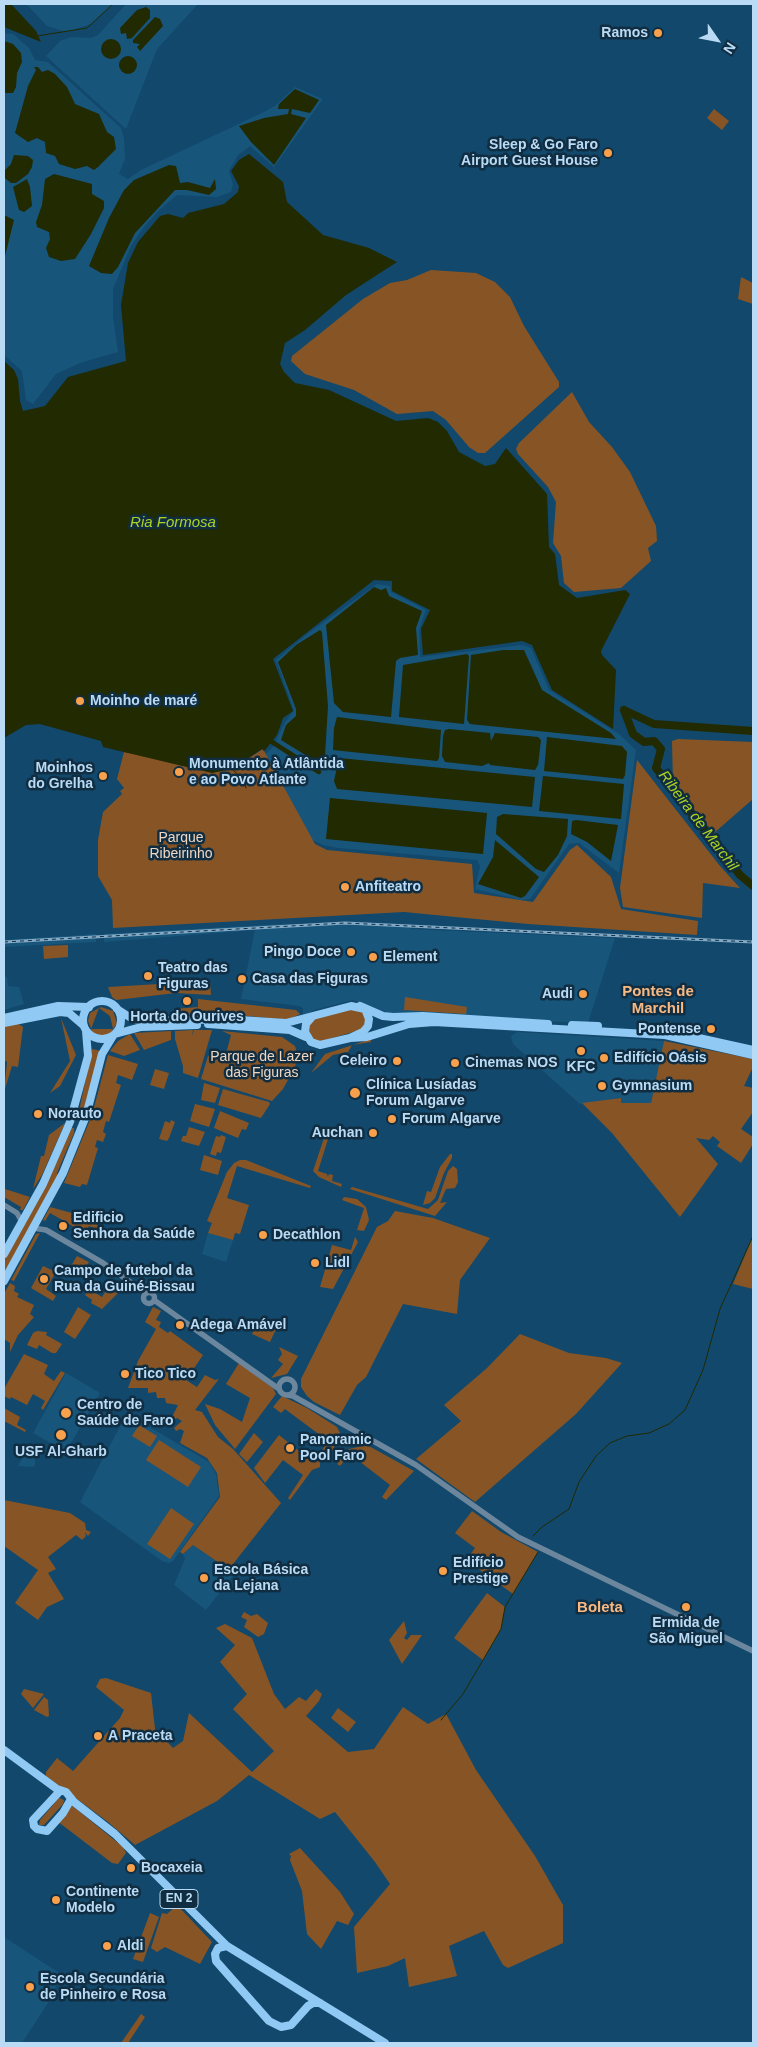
<!DOCTYPE html>
<html>
<head>
<meta charset="utf-8">
<style>
	body { margin:0 }
	#map { position:relative; width:757px; height:2047px; overflow:hidden; background:#12486b; font-family:Helvetica,sans-serif }
	canvas { display:block }
	.frame { position:absolute; inset:0; border:5px solid #badbf5; pointer-events:none }
	.north { position:absolute; left:692px; top:15px; width:50px; height:50px; -webkit-text-stroke:4px #102d41; paint-order:stroke; rotate:123deg; font-size:14px; font-weight:700; line-height:20px; text-align:center; color:#badbf5 }
	.north::after { content:''; display:block; margin:auto; width:18px; height:22px; background:#badbf5; clip-path:polygon(50% 0,100% 100%,50% 72%,0 100%) }
</style>
</head>
<body>
<div id="map">
<canvas width="757" height="2047"></canvas>
<div class="frame"></div>
<div class="north">N</div>
</div>
<script>
const ctx = document.querySelector('canvas').getContext('2d');
ctx.lineJoin = 'round';
function paint(path, color) { ctx.fillStyle = color; ctx.fill(path, 'evenodd'); }
const shape = rows => new Path2D(rows.map(r => 'M' + r).join(''));
function stroke(path, color, width, dash) { ctx.strokeStyle = color; ctx.lineWidth = width; ctx.lineCap = dash ? 'butt' : 'round'; ctx.setLineDash(dash || []); ctx.stroke(path); }
function label(font, color, halo, rows, align = 'center') {
  ctx.font = font + ' Helvetica,sans-serif'; ctx.lineWidth = 5; ctx.setLineDash([]); ctx.textBaseline = 'middle'; ctx.strokeStyle = halo; ctx.fillStyle = color; for (const [text, x, y, turn = 0] of rows) {
    ctx.save(); ctx.translate(x, y); ctx.rotate((+turn || 0) * Math.PI / 180); ctx.textAlign = isNaN(turn) ? turn : align; if (halo) ctx.strokeText(text, 0, 0); ctx.fillText(text, 0, 0); ctx.restore();
  }
}
paint(shape([
	[26,4,114,4,91,24,66,32,47,26],
	[126,4,198,4,157,49,126,129,46,56,60,41,71,37,91,38,98,35],
	[4,33,13,34,29,48,35,60,48,62,121,128,124,138,125,159,119,174,128,179,141,170,264,112,276,105,295,87,323,99,274,167,250,146,238,155,229,171,233,184,231,192,217,197,177,195,159,210,144,227,131,246,113,289,113,316,118,352,80,363,56,374,33,404,26,400,22,371,4,355],
	[377,584,390,586,391,592,426,610,419,630,420,657,522,645,531,648,549,690,619,734,636,750,619,873,579,843,569,844,530,899,521,900,475,889,480,866,477,860,338,848,323,845,310,839,256,764,273,747,284,724,294,710,276,660,310,632],
	[283,924,413,926,410,929,615,938,588,1023,394,1015,353,1000,314,1010,303,1016,303,1008,299,1006,241,999,255,930,104,942,104,934],
	[96,934,96,942,4,947,4,940],
	[4,976,7,977,8,986,19,987,24,1004,4,1010],
	[517,1032,664,1041,651,1103,620,1103,620,1098,580,1104,513,1044,511,1036],
	[208,1233,233,1240,226,1262,202,1254],
	[66,1373,100,1393,66,1452,33,1433],
	[129,1415,209,1462,216,1474,219,1496,173,1561,169,1563,162,1561,80,1502,124,1419],
	[26,1451,35,1455,35,1465,33,1467,18,1466],
	[193,1545,228,1569,232,1577,206,1610,174,1585,185,1559,183,1554],
	[4,1937,61,1974,50,2000,22,2043,4,2043]
]), '#18557b');
paint(shape([
	[714,109,729,121,722,130,707,118],
	[431,270,476,273,495,282,510,297,524,326,559,382,559,387,485,453,478,453,469,447,446,420,433,411,397,414,354,390,305,374,291,361,292,356,363,299,390,283,407,280],
	[741,277,753,283,753,304,738,299],
	[572,392,589,422,612,447,630,472,656,526,657,541,648,548,651,561,621,588,574,592,564,583,561,556,553,543,556,502,548,487,518,454,516,449,519,443],
	[678,739,753,742,753,799,714,833,673,784,672,741],
	[263,749,315,844,327,850,472,864,474,893,533,902,570,850,577,845,611,877,621,909,698,921,697,935,528,924,404,912,113,928,112,900,98,876,98,840,103,812,122,794,120,791,124,788,117,779,124,752,232,769],
	[637,760,720,866,740,888,703,883,702,918,623,907,620,888],
	[68,945,68,957,44,959,43,946],
	[210,981,211,995,176,993,116,1000,112,997,108,987],
	[405,997,467,1007,466,1014,404,1010],
	[198,999,296,1010,300,1014,290,1019,281,1019,224,1014,175,1016,175,1009,198,1007],
	[101,1007,113,1011,117,1023,110,1034,101,1036,93,1033,88,1021,90,1013],
	[99,1008,110,1016,113,1029,91,1029],
	[351,1008,361,1010,365,1015,365,1024,360,1030,322,1041,316,1041,309,1034,309,1023,315,1018],
	[61,1018,76,1055,60,1086,50,1093,70,1061],
	[17,1023,23,1027,18,1067,12,1066,4,1092,7,1062,4,1060,4,1026],
	[193,1030,192,1036,194,1030,212,1030,198,1078,183,1073,183,1066,175,1039,175,1031],
	[171,1031,171,1040,144,1050,134,1033],
	[222,1031,282,1037,295,1046,298,1056,295,1067,283,1089,272,1101,201,1079,208,1056,224,1061,231,1035],
	[130,1034,140,1050,124,1056,110,1051,118,1041],
	[371,1039,371,1042,352,1045,348,1052,333,1055,311,1073,325,1054],
	[664,1041,753,1059,753,1067,744,1086,753,1088,753,1112,741,1129,753,1137,753,1144,741,1163,717,1146,720,1142,713,1136,709,1140,696,1138,718,1164,680,1217,612,1133,582,1103,621,1098,621,1103,651,1103],
	[92,1049,101,1051,83,1116,79,1119,78,1116],
	[108,1055,138,1064,132,1080,118,1075,116,1083,121,1085,109,1122,106,1121,103,1132,106,1134,103,1142,97,1140,95,1147,98,1148,87,1185,82,1184,80,1187,64,1183,92,1115],
	[155,1069,169,1073,164,1089,150,1085],
	[204,1083,220,1088,215,1103,201,1100],
	[223,1089,269,1102,270,1104,261,1118,218,1105],
	[195,1104,215,1109,209,1127,190,1121],
	[220,1111,249,1123,246,1130,242,1129,238,1138,214,1128],
	[171,1120,175,1122,169,1138,167,1141,159,1139,165,1121,170,1123],
	[65,1123,42,1175,33,1189,41,1156,44,1156,49,1135],
	[189,1127,205,1132,199,1146,181,1141,183,1136,186,1136],
	[71,1128,74,1128,74,1133,57,1173,58,1177,4,1276,4,1261,49,1179],
	[221,1135,226,1137,221,1153,217,1152,216,1156,210,1154,216,1136,220,1137],
	[325,1135,329,1136,318,1171,327,1174,328,1177,329,1174,333,1175,332,1181,342,1184,341,1187,319,1177,313,1171],
	[450,1154,452,1154,452,1158,444,1173,435,1198,430,1203,423,1205,427,1191,431,1192,440,1167],
	[204,1155,222,1161,218,1175,200,1170],
	[240,1160,246,1160,311,1186,310,1188,237,1166,227,1198,249,1205,240,1234,235,1233,233,1240,208,1233,212,1223,207,1221,227,1172,234,1163],
	[453,1166,457,1169,458,1182,455,1188,446,1189,440,1203,447,1202,435,1216,350,1189,352,1187,428,1209,438,1200,448,1171],
	[5,1189,30,1197,23,1210,20,1210,21,1207,4,1197],
	[344,1197,357,1199,366,1207,369,1220,364,1231,357,1230,364,1208,342,1200],
	[50,1207,72,1213,71,1218,98,1225,97,1229,89,1226,86,1231,81,1227,76,1228,50,1213,45,1221,43,1220],
	[395,1211,433,1218,490,1238,460,1280,457,1314,403,1304,366,1377,357,1385,340,1415,314,1402,307,1396,301,1387,301,1379,377,1227,388,1221],
	[40,1233,14,1281,11,1280,36,1234],
	[753,1236,753,1289,733,1284],
	[355,1237,358,1242,333,1289,320,1287,332,1245,351,1250],
	[77,1256,89,1262,81,1275,69,1269],
	[43,1266,56,1272,46,1289,56,1296,53,1301,31,1288],
	[10,1283,15,1286,14,1291,19,1294,17,1297,34,1305,30,1314,34,1317,18,1335,10,1352,10,1343,4,1339,4,1294],
	[108,1288,118,1293,102,1309,91,1303,92,1300,85,1295,89,1289,102,1297],
	[78,1307,91,1315,75,1339,64,1332],
	[153,1307,161,1311,156,1320,161,1322,159,1327,168,1333,170,1331,203,1355,186,1380,197,1387,205,1375,215,1380,219,1379,195,1410,202,1412,218,1437,233,1449,281,1503,233,1564,233,1569,228,1569,193,1545,183,1554,180,1552,220,1497,217,1473,207,1458,180,1443,184,1431,180,1429,176,1431,174,1428,182,1421,177,1418,174,1420,172,1417,178,1405,166,1403,165,1398,157,1398,156,1392,148,1393,148,1388,128,1388,138,1361,156,1329,145,1322],
	[266,1319,278,1325,270,1342,252,1334,259,1320],
	[37,1331,47,1332,46,1335,62,1344,56,1353,52,1353,39,1345,37,1349,27,1345,33,1333],
	[520,1334,569,1353,606,1358,622,1363,576,1414,475,1502,416,1459,461,1421,444,1405,487,1368],
	[279,1347,298,1356,287,1374,271,1378,283,1364,278,1360,282,1354],
	[24,1354,48,1365,44,1374,54,1381,61,1371,65,1373,43,1410,41,1408,45,1401,33,1394,27,1405,11,1397,10,1399,4,1396,4,1389],
	[239,1363,273,1388,276,1394,235,1449,215,1425,205,1404,220,1409,242,1422,250,1398,226,1384],
	[282,1396,307,1408,337,1427,340,1433,339,1441,327,1457,323,1456,325,1452,322,1450,328,1441,285,1409,281,1413,273,1407],
	[4,1408,20,1417,17,1425,26,1430,25,1432,4,1421],
	[139,1425,157,1436,150,1447,132,1436],
	[254,1433,263,1442,247,1462,239,1454],
	[279,1435,314,1463,317,1459,320,1462,320,1467,312,1470,290,1500,288,1498,303,1475,283,1460,265,1483,254,1468],
	[159,1440,201,1467,188,1487,146,1460],
	[367,1445,414,1471,386,1500,382,1497,390,1485,350,1454,340,1466,337,1464,349,1449],
	[4,1500,70,1513,85,1523,86,1530,91,1532,88,1536,85,1532,86,1536,82,1540,76,1535,48,1557,56,1569,48,1573,64,1599,47,1607,38,1620,15,1603,38,1570,4,1546],
	[171,1508,194,1524,170,1559,147,1544],
	[472,1511,501,1532,538,1552,513,1594,466,1560,475,1548,455,1533],
	[487,1593,505,1607,501,1629,483,1660,454,1638],
	[244,1612,251,1616,257,1614,268,1623,264,1634,258,1637,244,1627,247,1620,241,1617],
	[404,1621,407,1633,404,1638,407,1640,411,1635,422,1635,402,1664,389,1640],
	[225,1624,252,1638,274,1694,285,1709,299,1697,306,1701,316,1689,322,1694,319,1701,306,1716,348,1752,374,1749,403,1707,428,1724,446,1714,476,1770,535,1856,563,1905,563,1943,508,1968,503,1965,484,1931,449,1946,457,1976,409,1987,405,1958,388,1966,357,1973,354,1927,390,1884,375,1862,335,1812,320,1819,249,1775,217,1801,135,1845,108,1822,46,1776,46,1772,57,1758,73,1771,120,1718,124,1710,96,1687,100,1679,106,1678,151,1693,155,1729,173,1748,183,1741,189,1713,252,1772,274,1751,233,1709,247,1694,220,1662,235,1645,216,1628],
	[24,1689,44,1694,33,1708,21,1694],
	[44,1697,48,1700,49,1716,47,1717,34,1710],
	[338,1708,356,1722,348,1732,331,1718],
	[59,1798,64,1800,63,1804,44,1825,39,1825,40,1820],
	[70,1804,123,1847,126,1853,118,1864,112,1863,57,1821],
	[300,1848,340,1892,354,1914,348,1925,337,1921,321,1949,307,1934,302,1891,290,1860,291,1856,289,1854],
	[177,1905,212,1942,200,1964,165,1947,157,1952,151,1948,162,1913,167,1914],
	[150,1913,159,1917,143,1962,133,1959],
	[141,2014,145,2017,128,2043,121,2043]
]), '#875525');
paint(shape([
	[4,4,11,4,36,31,41,42,4,27],
	[146,7,150,10,150,18,132,38,127,39,126,33,121,34,120,28,137,10],
	[155,17,160,19,163,26,140,51,137,47,140,44,133,43,133,40],
	'101 49a10 10 0 1 1 20 0a10 10 0 1 1-20 0Z',
	[4,41,13,44,21,53,22,62,17,73,16,87,13,93,4,93],
	'119 65a9 9 0 1 1 18 0a9 9 0 1 1-18 0Z',
	[34,67,38,67,42,72,48,70,55,74,67,87,75,104,99,114,107,132,114,137,116,149,98,167,94,170,87,166,75,169,59,164,55,156,46,153,45,142,37,138,28,142,15,133,28,86,36,70],
	[295,89,319,100,310,113,292,109,291,114,306,118,274,165,251,142,239,126,264,118,288,114,289,109,278,109,279,104],
	[249,154,283,182,287,202,323,235,369,248,397,262,346,295,305,330,285,343,280,364,284,372,295,383,329,390,396,421,428,418,438,422,447,431,459,452,485,466,495,464,506,448,547,494,549,547,555,554,559,585,577,598,625,590,630,594,601,651,602,655,616,670,613,729,552,690,532,645,522,641,423,655,421,629,430,610,392,591,392,581,374,580,273,659,293,711,283,718,277,735,266,749,264,751,262,749,232,769,212,773,195,769,103,747,101,741,40,724,26,725,4,738,4,361,14,370,18,379,20,401,23,411,45,406,68,377,126,361,121,305,128,263,138,242,160,216,168,214,183,218,188,213,224,204,238,192,239,186,231,171,239,160],
	[14,155,28,156,33,160,32,167,28,174,16,183,11,183,5,178,4,171,11,164],
	[169,165,176,166,180,183,188,182,210,188,215,179,216,189,209,195,187,190,175,190,135,233,118,267,112,274,101,273,89,266,109,218,124,190,134,180],
	[54,174,92,184,92,194,104,201,104,208,91,234,75,259,61,261,49,257,46,248,50,239,49,232,37,227,36,222,42,205,45,179],
	[27,179,30,187,32,206,24,212,19,210,13,187],
	[4,215,14,220,4,260],
	[374,587,381,590,386,588,389,596,422,611,416,628,418,655,400,658,396,661,391,717,343,712,334,703,326,625],
	[320,630,322,632,328,706,325,755,320,764,281,740,286,725,296,716,296,709,278,662,296,645],
	[503,650,524,650,542,690,611,733,616,739,470,724,467,720,471,655],
	[467,654,469,656,464,724,399,717,403,665],
	[337,717,441,730,439,758,437,761,333,750,334,728],
	[449,729,490,733,491,741,495,733,538,737,541,740,538,765,535,770,490,765,489,763,482,766,445,762,442,756,443,736,445,730],
	[547,737,622,746,627,752,625,775,623,779,544,771],
	[339,758,535,777,532,807,337,789,334,781],
	[543,776,624,784,621,819,539,811],
	[330,798,487,813,483,854,326,839],
	[503,814,568,819,567,836,558,855,544,872,536,869,496,834,497,817],
	[576,820,618,825,611,861,587,842,571,834,572,821],
	[495,840,539,877,525,896,521,898,478,884,493,857]
]), '#212a01');
stroke(shape([
	[37,36,87,28,113,4],
	[232,769,244,780,246,788],
	[533,1536,542,1527,569,1509,579,1482,596,1456,610,1443,627,1436,649,1433,669,1424,685,1410,703,1370,720,1309,753,1236],
	[441,1720,463,1694,483,1660,501,1629,505,1607,538,1552]
]), '#212a01', 1);
stroke(shape([
	[272,742,319,772]
]), '#212a01', 4.5);
stroke(shape([
	[624,710,633,734,644,742,654,741,661,749,656,768,740,875,753,886],
	[624,710,654,724,753,731]
]), '#212a01', 8);
stroke(shape([
	[4,1205,17,1213,22,1222],
	[33,1228,46,1230,103,1263,146,1293],
	'143.5 1298a5.5 5.5 0 1 1 11 0a5.5 5.5 0 1 1-11 0Z',
	[154,1300,279,1389],
	'279 1387a8 8 0 1 1 16 0a8 8 0 1 1-16 0Z',
	[287,1395,293,1396,416,1465,518,1537,753,1651]
]), '#6c879d', 5.5);
stroke(shape([
	'83 1020a19 19 0 1 1 38 0a19 19 0 1 1-38 0Z',
	[360,1006,383,1016,393,1017,423,1016,548,1024],
	[117,1009,131,1018,144,1021,225,1019,286,1023,351,1006,365,1009,369,1019,368,1026,363,1032,350,1038,320,1045,311,1042,305,1032,306,1024,312,1017],
	[4,1018,58,1006,89,1007],
	[4,1023,60,1012,69,1013,83,1025],
	[208,1024,290,1030,306,1037],
	[572,1025,598,1026],
	[667,1031,753,1050],
	[115,1034,141,1027,197,1025],
	[350,1038,367,1037,409,1024,434,1022,665,1035,753,1055],
	[4,1254,43,1184,70,1122,88,1056,86,1031],
	[4,1281,63,1173,86,1116,102,1054,113,1036],
	[4,1750,57,1789,66,1792,74,1802,115,1834,227,1946,385,2043],
	[60,1791,33,1820,34,1826,37,1829,47,1831,63,1813,71,1799],
	[227,1946,218,1948,215,1954,216,1961,269,2021,281,2027,291,2025,308,2006,313,2003,320,2003]
]), '#90c9f4', 8);
const rail = shape([
	[4,942,345,923,753,942]
]);
stroke(rail, '#82aac7', 3);
stroke(rail, '#102d41', 1, [4]);
for (const [x, y, r, color] of [
	[658,33,5,"#f8a04b"],
	[608,153,5,"#f8a04b"],
	[80,701,5,"#f8a04b"],
	[179,772,5,"#f8a04b"],
	[103,776,5,"#f8a04b"],
	[345,887,5,"#f8a04b"],
	[351,952,5,"#f8a04b"],
	[373,957,5,"#f8a04b"],
	[148,976,5,"#f8a04b"],
	[242,979,5,"#f8a04b"],
	[583,994,5,"#f8a04b"],
	[187,1001,5,"#f8a04b"],
	[711,1029,5,"#f8a04b"],
	[581,1051,5,"#f8a04b"],
	[604,1058,5,"#f8a04b"],
	[397,1061,5,"#f8a04b"],
	[455,1063,5,"#f8a04b"],
	[602,1086,5,"#f8a04b"],
	[355,1093,6,"#f8a04b"],
	[38,1114,5,"#f8a04b"],
	[392,1119,5,"#f8a04b"],
	[373,1133,5,"#f8a04b"],
	[63,1226,5,"#f8a04b"],
	[263,1235,5,"#f8a04b"],
	[315,1263,5,"#f8a04b"],
	[44,1279,5,"#f8a04b"],
	[180,1325,5,"#f8a04b"],
	[125,1374,5,"#f8a04b"],
	[66,1413,6,"#f8a04b"],
	[61,1435,6,"#f8a04b"],
	[290,1448,5,"#f8a04b"],
	[443,1571,5,"#f8a04b"],
	[204,1578,5,"#f8a04b"],
	[686,1607,5,"#f8a04b"],
	[98,1736,5,"#f8a04b"],
	[131,1868,5,"#f8a04b"],
	[56,1900,5,"#f8a04b"],
	[107,1946,5,"#f8a04b"],
	[30,1987,5,"#f8a04b"]
]) { const dot = new Path2D(); dot.arc(x, y, r, 0, 2 * Math.PI); ctx.fillStyle = color; ctx.fill(dot); stroke(dot, '#102d41', 2); }
for (const [x, y, w] of [
	[179,1899,38]
]) { const box = new Path2D(); box.roundRect(x - w / 2, y - 9.5, w, 19, 4); ctx.fillStyle = '#102d41'; ctx.fill(box); stroke(box, '#badbf5', 1); }
label('bold 12px', '#badbf5', null, [
	["EN 2",179,1899]
]);
label('bold 14px', '#badbf5', '#102d41', [
	["Ramos",648,33,"right"],
	["Sleep & Go Faro",598,145,"right"],
	["Airport Guest House",598,161,"right"],
	["Moinho de maré",90,701],
	["Monumento à Atlântida",189,764],
	["e ao Povo Atlante",189,780],
	["Moinhos",93,768,"right"],
	["do Grelha",93,784,"right"],
	["Anfiteatro",355,887],
	["Pingo Doce",341,952,"right"],
	["Element",383,957],
	["Teatro das",158,968],
	["Figuras",158,984],
	["Casa das Figuras",252,979],
	["Audi",573,994,"right"],
	["Horta do Ourives",187,1017,"center"],
	["Pontense",701,1029,"right"],
	["Edifício Oásis",614,1058],
	["Celeiro",387,1061,"right"],
	["Cinemas NOS",465,1063],
	["KFC",581,1067,"center"],
	["Clínica Lusíadas",366,1085],
	["Forum Algarve",366,1101],
	["Gymnasium",612,1086],
	["Norauto",48,1114],
	["Forum Algarve",402,1119],
	["Auchan",363,1133,"right"],
	["Edificio",73,1218],
	["Senhora da Saúde",73,1234],
	["Decathlon",273,1235],
	["Lidl",325,1263],
	["Campo de futebol da",54,1271],
	["Rua da Guiné-Bissau",54,1287],
	["Adega Amável",190,1325],
	["Tico Tico",135,1374],
	["Centro de",77,1405],
	["Saúde de Faro",77,1421],
	["Panoramic",300,1440],
	["Pool Faro",300,1456],
	["USF Al-Gharb",61,1452,"center"],
	["Edifício",453,1563],
	["Prestige",453,1579],
	["Escola Básica",214,1570],
	["da Lejana",214,1586],
	["Ermida de",686,1623,"center"],
	["São Miguel",686,1639,"center"],
	["A Praceta",108,1736],
	["Bocaxeia",141,1868],
	["Continente",66,1892],
	["Modelo",66,1908],
	["Aldi",117,1946],
	["Escola Secundária",40,1979],
	["de Pinheiro e Rosa",40,1995]
], 'left');
label('14px', '#eed6c2', '#102d41', [
	["Parque",181,838],
	["Ribeirinho",181,854],
	["Parque de Lazer",262,1057],
	["das Figuras",262,1073]
]);
label('italic 15px', '#add220', '#102d41', [
	["Ria Formosa",173,523],
	["Ribeira de Marchil",698,821,53]
]);
label('bold 15px', '#f7b984', '#102d41', [
	["Pontes de",658,992],
	["Marchil",658,1009],
	["Boleta",600,1608]
]);
</script>
</body>
</html>
